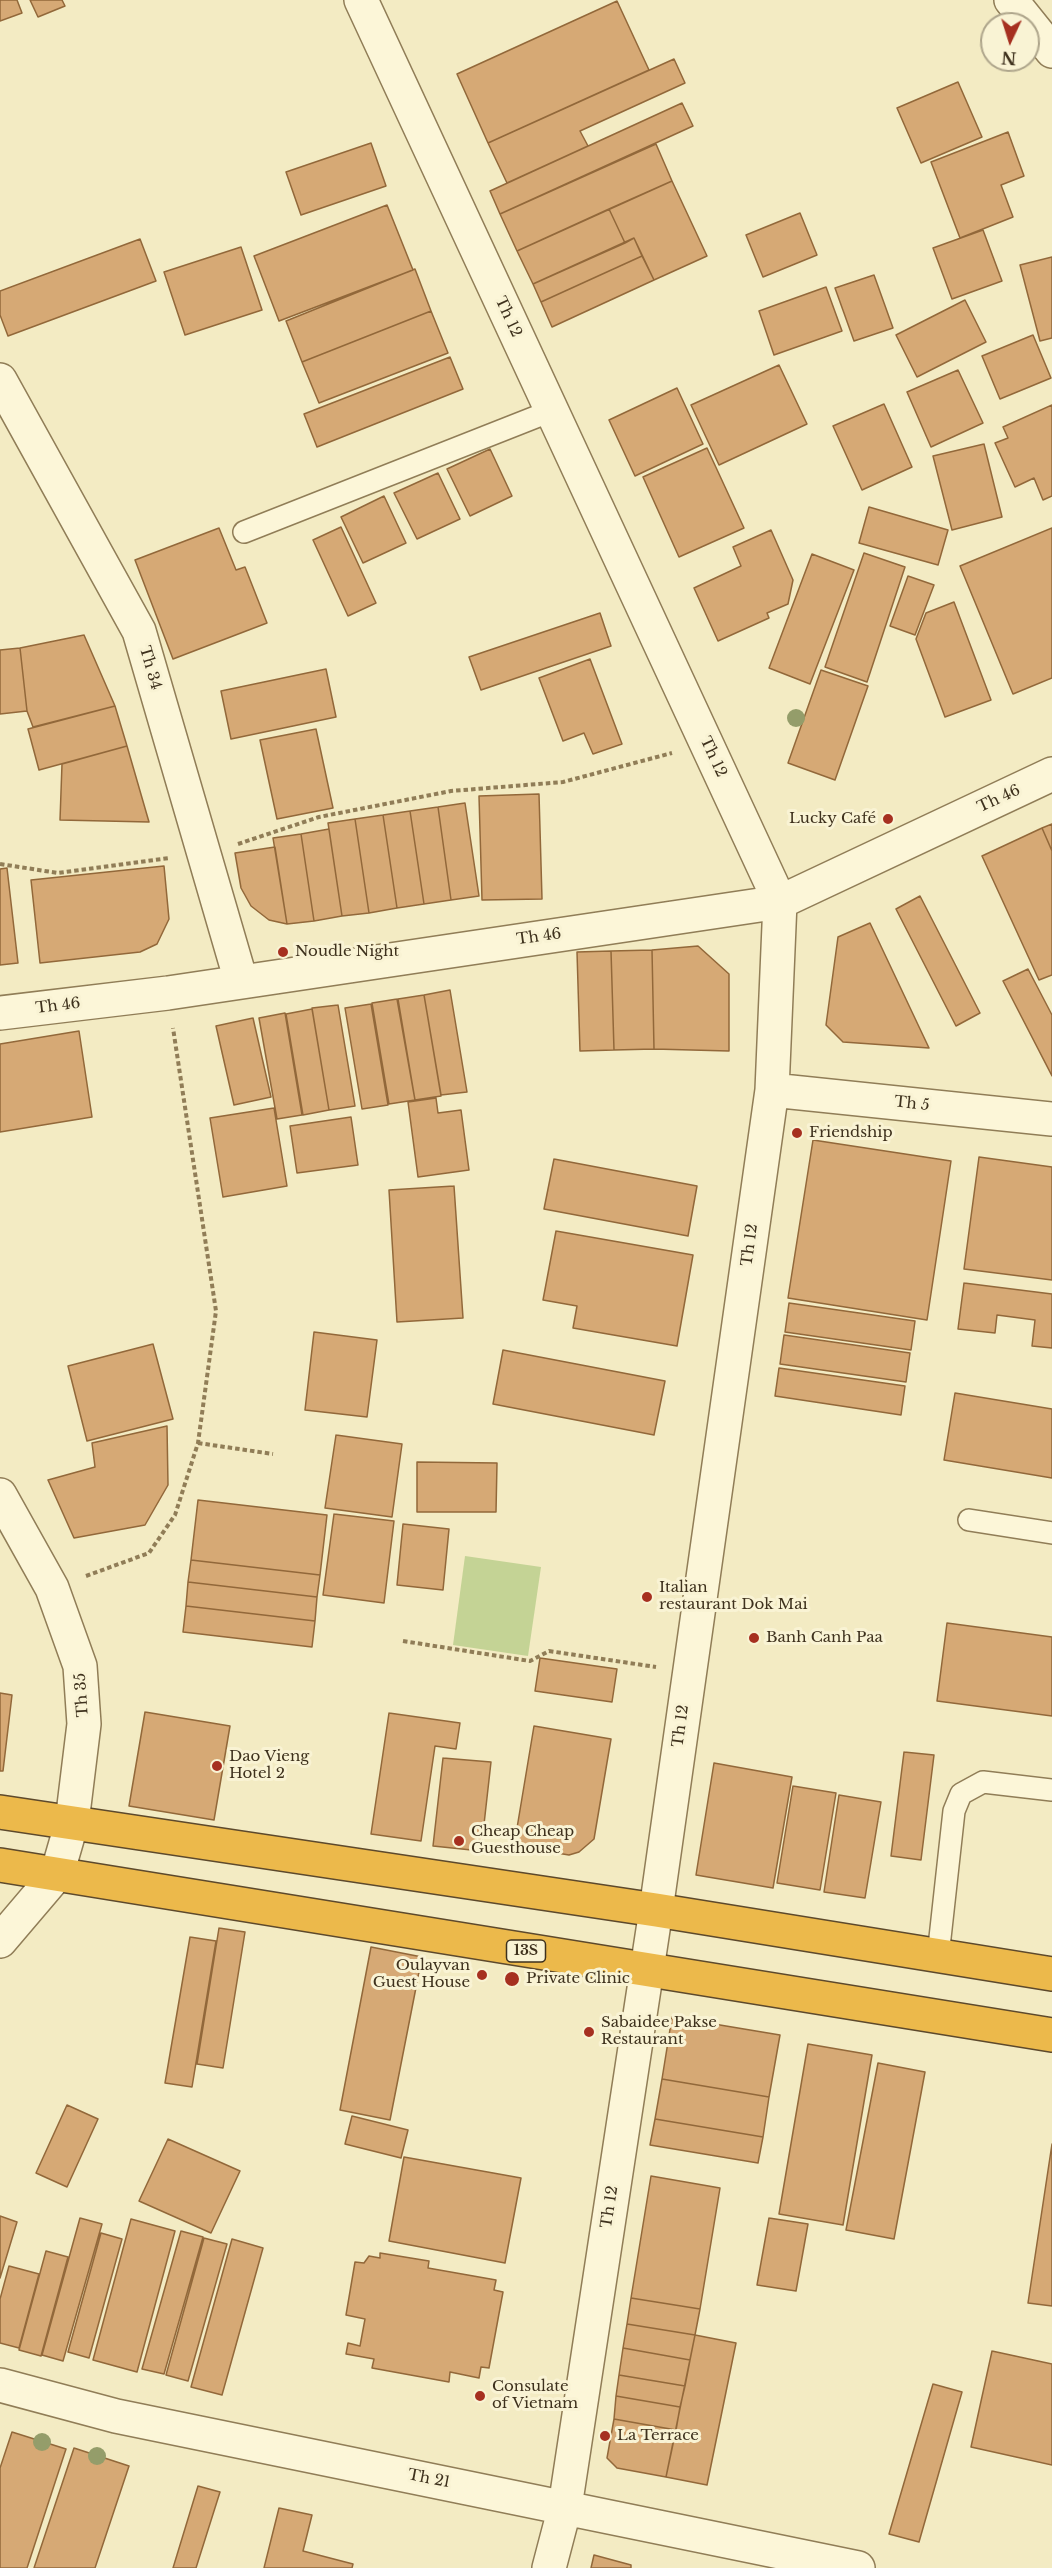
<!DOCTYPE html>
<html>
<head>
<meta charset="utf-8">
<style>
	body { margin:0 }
	#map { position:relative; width:1052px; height:2568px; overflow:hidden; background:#f3ebc3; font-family:"Libre Baskerville",serif }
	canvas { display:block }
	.north { position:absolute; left:980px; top:12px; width:60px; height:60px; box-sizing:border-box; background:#f9f3d4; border:2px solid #aea58b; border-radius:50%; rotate:184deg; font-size:16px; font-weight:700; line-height:24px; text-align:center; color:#3e311d }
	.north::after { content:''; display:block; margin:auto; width:21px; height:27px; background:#a63020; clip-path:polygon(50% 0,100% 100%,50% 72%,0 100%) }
</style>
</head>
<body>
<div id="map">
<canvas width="1052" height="2568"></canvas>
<div class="north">N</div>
</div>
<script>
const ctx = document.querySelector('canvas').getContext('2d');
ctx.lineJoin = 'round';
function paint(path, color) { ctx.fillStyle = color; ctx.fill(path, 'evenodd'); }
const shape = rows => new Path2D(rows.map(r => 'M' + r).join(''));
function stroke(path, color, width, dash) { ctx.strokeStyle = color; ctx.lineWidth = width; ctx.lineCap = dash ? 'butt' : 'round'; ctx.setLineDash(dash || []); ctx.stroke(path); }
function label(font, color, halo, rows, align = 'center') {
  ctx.font = font + ' "Libre Baskerville",serif'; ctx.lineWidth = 6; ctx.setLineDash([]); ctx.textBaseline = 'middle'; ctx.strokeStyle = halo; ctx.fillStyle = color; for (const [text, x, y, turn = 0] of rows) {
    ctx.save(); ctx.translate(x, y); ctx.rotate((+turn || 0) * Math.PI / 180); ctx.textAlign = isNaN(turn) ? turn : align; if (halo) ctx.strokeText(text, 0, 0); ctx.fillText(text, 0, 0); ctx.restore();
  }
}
paint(shape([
	[465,1556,541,1567,528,1656,453,1645]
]), '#c4d395');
const building = shape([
	[0,0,17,0,22,13,0,21,0,0],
	[30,0,62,0,65,6,38,17,30,0],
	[617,1,649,70,488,143,457,74,617,1],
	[674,59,685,83,580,131,588,146,507,183,488,143,674,59],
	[958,82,982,137,921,163,897,108,958,82],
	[682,103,693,126,500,214,490,191,682,103],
	[1008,132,1024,176,1001,185,1013,217,960,238,931,162,1008,132],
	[371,143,386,186,301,215,286,172,371,143],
	[656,144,672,181,517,251,500,214,656,144],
	[672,181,707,256,654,280,634,238,625,243,609,209,672,181],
	[387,205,413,270,279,321,254,256,387,205],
	[609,209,625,243,533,284,517,251,609,209],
	[800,213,817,255,763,277,746,235,800,213],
	[983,230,1002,281,952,299,933,248,983,230],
	[634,238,642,256,541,302,533,284,634,238],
	[140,239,156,281,8,336,0,315,0,291,140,239],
	[241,247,262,310,185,335,164,272,241,247],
	[642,256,654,280,552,327,541,302,642,256],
	[1052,257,1052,338,1040,341,1020,265,1052,257],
	[415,269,431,311,302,362,286,321,415,269],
	[874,275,893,328,854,341,835,288,874,275],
	[826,287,842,331,774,355,759,311,826,287],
	[965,300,986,342,917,377,896,335,965,300],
	[431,311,448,353,319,403,302,362,431,311],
	[1033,335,1051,378,1000,399,982,356,1033,335],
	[450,357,463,389,317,447,304,414,450,357],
	[779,365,807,424,719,465,691,405,779,365],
	[958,370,983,423,931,447,907,392,958,370],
	[677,388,703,444,635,476,609,420,677,388],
	[884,404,912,467,862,490,833,426,884,404],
	[1052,405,1052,496,1043,500,1034,478,1015,487,995,443,1008,438,1003,427,1052,405],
	[984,444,1002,517,952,530,933,456,984,444],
	[707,448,744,528,679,557,643,477,707,448],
	[490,449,512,496,470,516,447,469,490,449],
	[438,473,460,519,417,539,394,493,438,473],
	[384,496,406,543,363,563,341,517,384,496],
	[869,507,948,530,938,565,859,543,869,507],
	[341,527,376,603,348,616,313,540,341,527],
	[219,528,236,570,245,567,267,623,173,659,135,560,219,528],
	[1052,528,1052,678,1013,694,960,566,1052,528],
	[771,530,793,580,788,604,767,613,769,618,718,641,694,588,741,566,733,547,771,530],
	[864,553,905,567,867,682,825,667,864,553],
	[812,554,854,570,810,684,769,668,812,554],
	[908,576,934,585,915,635,890,626,908,576],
	[954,602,991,700,945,717,916,639,926,613,954,602],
	[600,613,611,646,481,690,469,657,600,613],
	[84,635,115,706,33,727,27,711,20,648,84,635],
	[20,648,27,711,0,714,0,650,20,648],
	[590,659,622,744,593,754,584,733,563,741,539,678,590,659],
	[326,669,336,717,231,739,221,691,326,669],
	[821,670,868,686,835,780,788,763,821,670],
	[115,706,127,746,39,770,28,729,115,706],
	[316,729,333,808,277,819,260,740,316,729],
	[127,746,149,822,60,820,62,764,127,746],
	[539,794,542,899,482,900,479,796,539,794],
	[465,803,479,896,451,900,438,807,465,803],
	[438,807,451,900,424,904,410,811,438,807],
	[410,811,424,904,397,908,383,815,410,811],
	[383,815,397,908,369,913,355,819,383,815],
	[355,819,369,913,342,916,328,823,355,819],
	[1052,824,1052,851,1042,828,1052,824],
	[1042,828,1052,851,1052,975,1039,980,982,856,1042,828],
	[329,829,342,916,314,921,301,834,329,829],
	[301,834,314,921,287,924,273,838,301,834],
	[275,847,287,924,269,920,251,906,241,888,235,853,275,847],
	[164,866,169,919,157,944,140,952,40,963,31,880,164,866],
	[7,868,18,963,0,965,0,869,7,868],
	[920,896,980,1013,956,1026,896,909,920,896],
	[870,923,929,1048,843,1042,826,1025,838,937,870,923],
	[698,946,729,974,729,1051,654,1049,652,950,698,946],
	[652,950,654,1049,614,1050,611,951,652,950],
	[611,951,614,1050,580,1051,577,952,611,951],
	[1028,969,1052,1015,1052,1076,1003,981,1028,969],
	[450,990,467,1092,441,1095,424,995,450,990],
	[424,995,441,1096,415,1100,398,999,424,995],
	[397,999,415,1100,389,1104,372,1003,397,999],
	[371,1004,388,1105,362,1109,345,1008,371,1004],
	[338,1005,355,1106,329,1110,312,1008,338,1005],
	[312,1009,329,1110,303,1115,286,1014,312,1009],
	[285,1013,302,1115,277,1119,259,1018,285,1013],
	[253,1018,271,1097,234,1105,216,1026,253,1018],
	[79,1031,92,1117,0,1132,0,1044,79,1031],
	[436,1098,438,1113,461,1110,469,1170,418,1177,408,1102,436,1098],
	[274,1108,287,1186,223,1197,210,1118,274,1108],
	[351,1117,358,1165,297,1173,290,1126,351,1117],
	[813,1140,951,1161,927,1320,788,1298,813,1140],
	[979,1157,1052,1167,1052,1280,964,1269,979,1157],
	[554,1159,697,1186,688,1236,544,1209,554,1159],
	[454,1186,463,1318,397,1322,389,1190,454,1186],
	[556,1231,693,1255,677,1346,573,1328,577,1306,543,1300,556,1231],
	[964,1283,1052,1294,1052,1348,1032,1346,1035,1320,997,1315,995,1333,958,1329,964,1283],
	[789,1303,915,1321,911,1350,785,1332,789,1303],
	[314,1332,377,1340,367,1417,305,1410,314,1332],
	[784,1335,910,1353,906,1382,780,1364,784,1335],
	[153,1344,173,1419,87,1441,68,1366,153,1344],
	[503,1350,665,1381,654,1435,493,1404,503,1350],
	[779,1368,905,1386,901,1415,775,1396,779,1368],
	[955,1393,1052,1409,1052,1478,944,1460,955,1393],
	[167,1426,168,1485,145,1525,74,1538,48,1480,95,1467,92,1443,167,1426],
	[336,1435,402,1444,392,1517,325,1508,336,1435],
	[417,1462,497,1463,496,1512,417,1512,417,1462],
	[198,1500,327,1515,320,1575,191,1560,198,1500],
	[334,1514,394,1521,384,1603,323,1595,334,1514],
	[403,1524,449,1529,443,1590,397,1585,403,1524],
	[191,1560,320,1575,317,1597,188,1582,191,1560],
	[188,1582,317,1597,315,1621,186,1606,188,1582],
	[186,1606,315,1621,312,1647,183,1632,186,1606],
	[947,1623,1052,1637,1052,1716,937,1701,947,1623],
	[540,1658,617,1669,612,1702,535,1691,540,1658],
	[0,1693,12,1695,3,1771,0,1771,0,1693],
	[145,1712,230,1726,214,1820,129,1806,145,1712],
	[389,1713,460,1723,456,1749,435,1746,421,1841,371,1834,389,1713],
	[534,1726,611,1739,594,1839,579,1852,569,1855,514,1846,534,1726],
	[904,1752,934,1755,921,1860,891,1856,904,1752],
	[443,1758,491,1762,481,1851,433,1846,443,1758],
	[714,1763,792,1777,773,1888,696,1875,714,1763],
	[793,1786,836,1793,820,1890,777,1883,793,1786],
	[839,1795,881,1802,865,1898,824,1892,839,1795],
	[219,1928,245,1932,223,2068,197,2064,219,1928],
	[190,1937,216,1941,192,2087,165,2083,190,1937],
	[371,1947,422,1957,390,2120,340,2110,371,1947],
	[672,2017,780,2035,769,2097,662,2079,672,2017],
	[808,2044,872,2055,843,2225,779,2214,808,2044],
	[878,2063,925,2072,894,2239,846,2230,878,2063],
	[662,2079,769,2097,763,2137,655,2119,662,2079],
	[67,2105,98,2119,67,2187,36,2173,67,2105],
	[352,2116,408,2130,401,2158,345,2144,352,2116],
	[655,2119,763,2137,758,2163,650,2145,655,2119],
	[168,2139,240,2171,211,2233,139,2201,168,2139],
	[1052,2144,1052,2306,1028,2303,1052,2144],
	[404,2157,521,2178,505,2263,389,2241,404,2157],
	[651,2176,720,2188,700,2309,631,2298,651,2176],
	[0,2216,17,2222,0,2278,0,2216],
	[80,2218,102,2224,63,2361,42,2355,80,2218],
	[769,2218,808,2224,796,2291,757,2285,769,2218],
	[131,2219,175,2231,137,2372,93,2360,131,2219],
	[181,2231,203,2237,164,2374,142,2369,181,2231],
	[101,2233,122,2239,89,2358,68,2352,101,2233],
	[204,2238,227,2244,188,2381,166,2375,204,2238],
	[232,2239,263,2248,222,2395,191,2387,232,2239],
	[46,2251,68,2257,41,2356,19,2350,46,2251],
	[380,2253,429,2261,428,2268,496,2280,494,2290,503,2292,489,2368,481,2367,479,2378,450,2372,449,2382,372,2368,374,2359,346,2354,348,2343,360,2346,365,2319,346,2315,355,2262,364,2263,369,2256,380,2258,380,2253],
	[9,2266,39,2274,19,2348,0,2343,0,2299,9,2266],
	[631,2298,700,2309,695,2335,627,2324,631,2298],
	[627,2324,695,2335,690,2360,623,2348,627,2324],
	[695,2335,736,2343,707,2485,666,2477,695,2335],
	[623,2348,690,2360,685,2386,619,2375,623,2348],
	[992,2351,1052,2364,1052,2465,971,2447,992,2351],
	[619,2375,685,2386,680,2407,616,2396,619,2375],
	[933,2384,962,2392,919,2542,889,2534,933,2384],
	[616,2396,680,2407,676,2430,614,2419,616,2396],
	[614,2419,676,2430,666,2477,617,2468,607,2458,614,2419],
	[12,2432,66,2449,27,2568,0,2568,0,2468,12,2432],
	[74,2448,129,2466,95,2568,34,2568,74,2448],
	[198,2486,220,2492,196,2568,173,2568,198,2486],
	[279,2508,312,2515,303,2551,353,2564,352,2568,264,2568,279,2508],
	[594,2555,631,2565,631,2568,591,2568,594,2555]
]);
paint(building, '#d6a975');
stroke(building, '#92683a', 1.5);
const lane = shape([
	[244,532,551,411],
	[969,1520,1052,1533],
	[938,1956,954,1811,961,1794,983,1782,1052,1790]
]);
const street = shape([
	[361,0,780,902,772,1090,656,1910,565,2507,549,2568],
	[1011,0,1052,51],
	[0,380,139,631,241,981],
	[0,1013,168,993,780,902,1052,774],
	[772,1090,1052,1119],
	[0,1495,52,1588,80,1666,84,1724,72,1822,57,1874,0,1941],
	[0,2385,116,2416,858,2568]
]);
const highway = shape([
	[0,1812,656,1910,1052,1974],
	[0,1865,1052,2035]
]);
stroke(lane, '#907d57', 24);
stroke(street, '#907d57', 36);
stroke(highway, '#5d492c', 36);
stroke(shape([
	[238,844,319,817,451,791,563,782,672,753],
	[0,864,58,873,169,858],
	[198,1443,273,1454],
	[86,1576,149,1553,175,1515,198,1443,216,1311,173,1028],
	[403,1641,530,1661,549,1651,656,1667]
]), '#907d57', 4, [4.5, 3]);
stroke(lane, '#fcf6d8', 21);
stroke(street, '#fcf6d8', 33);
stroke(highway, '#ecb94b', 33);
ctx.fillStyle = '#949d6a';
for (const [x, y] of [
	[796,718],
	[42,2442],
	[97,2456]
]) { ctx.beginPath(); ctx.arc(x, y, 9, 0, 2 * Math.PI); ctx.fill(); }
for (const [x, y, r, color] of [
	[888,819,6,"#a63020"],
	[283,952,6,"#a63020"],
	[797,1133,6,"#a63020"],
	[647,1597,6,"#a63020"],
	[754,1638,6,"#a63020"],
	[217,1766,6,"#a63020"],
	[459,1841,6,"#a63020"],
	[482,1975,6,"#a63020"],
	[512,1979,8,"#a63020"],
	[589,2032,6,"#a63020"],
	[480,2396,6,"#a63020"],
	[605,2436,6,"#a63020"]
]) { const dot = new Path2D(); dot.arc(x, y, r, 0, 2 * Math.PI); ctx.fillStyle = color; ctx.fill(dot); stroke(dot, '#f9f3d4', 2); }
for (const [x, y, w] of [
	[526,1951,39]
]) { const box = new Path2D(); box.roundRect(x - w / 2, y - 11, w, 22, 4.5); ctx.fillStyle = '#f9f3d4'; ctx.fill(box); stroke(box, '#3e311d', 1.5); }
label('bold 14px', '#3e311d', null, [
	["13S",526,1951]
]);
label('15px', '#3e311d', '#f9f3d4', [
	["Th 12",508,317,65],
	["Th 34",150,668,74],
	["Th 12",713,757,65],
	["Th 46",999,799,-25],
	["Th 46",539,937,-8],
	["Th 46",58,1006,-7],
	["Th 5",912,1104,6],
	["Th 12",750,1245,-82],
	["Th 35",82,1695,-94],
	["Th 12",681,1726,-82],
	["Th 12",610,2207,-81],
	["Th 21",429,2479,11]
]);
label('15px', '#3e311d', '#f9f3d4', [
	["Lucky Café",876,819,"right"],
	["Noudle Night",295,952],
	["Friendship",809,1133],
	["Italian",659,1588],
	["restaurant Dok Mai",659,1605],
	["Banh Canh Paa",766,1638],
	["Dao Vieng",229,1757],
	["Hotel 2",229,1774],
	["Cheap Cheap",471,1832],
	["Guesthouse",471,1849],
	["Oulayvan",470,1966,"right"],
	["Guest House",470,1983,"right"],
	["Private Clinic",526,1979],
	["Sabaidee Pakse",601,2023],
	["Restaurant",601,2040],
	["Consulate",492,2387],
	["of Vietnam",492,2404],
	["La Terrace",617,2436]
], 'left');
</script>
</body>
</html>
